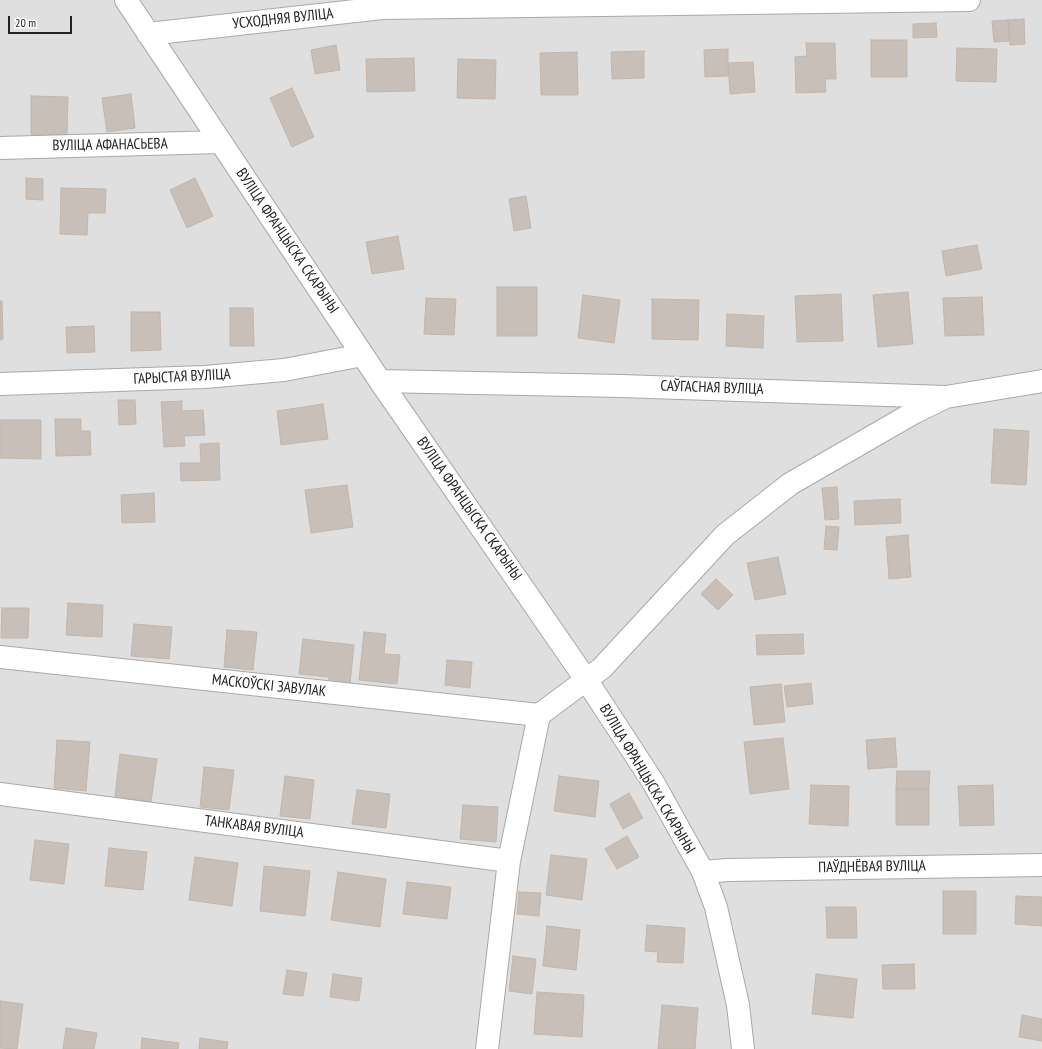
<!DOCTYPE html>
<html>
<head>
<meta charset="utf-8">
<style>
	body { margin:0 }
	#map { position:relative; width:1042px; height:1049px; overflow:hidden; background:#f2efe9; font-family:"PT Sans Narrow",sans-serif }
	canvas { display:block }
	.scale { position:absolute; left:8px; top:16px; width:64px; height:18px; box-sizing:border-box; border:2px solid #222; border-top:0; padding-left:5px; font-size:12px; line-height:14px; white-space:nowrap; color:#222; -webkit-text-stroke:3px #fff; paint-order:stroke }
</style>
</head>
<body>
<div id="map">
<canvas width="1042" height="1049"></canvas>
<div class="scale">20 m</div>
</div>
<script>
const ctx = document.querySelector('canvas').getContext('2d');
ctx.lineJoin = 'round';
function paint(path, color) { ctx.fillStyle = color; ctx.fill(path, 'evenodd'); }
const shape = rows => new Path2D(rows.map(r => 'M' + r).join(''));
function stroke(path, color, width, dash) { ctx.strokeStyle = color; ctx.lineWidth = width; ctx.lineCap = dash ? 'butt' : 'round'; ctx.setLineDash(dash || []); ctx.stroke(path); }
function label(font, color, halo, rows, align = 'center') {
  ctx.font = font + ' "PT Sans Narrow",sans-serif'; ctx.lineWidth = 3.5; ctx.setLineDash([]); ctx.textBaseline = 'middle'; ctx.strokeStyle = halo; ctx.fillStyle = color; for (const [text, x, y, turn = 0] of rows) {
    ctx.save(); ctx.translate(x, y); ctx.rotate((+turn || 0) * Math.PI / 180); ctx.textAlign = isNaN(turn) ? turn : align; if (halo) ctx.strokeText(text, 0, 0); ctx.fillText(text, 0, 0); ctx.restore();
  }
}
paint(shape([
	[0,0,1042,0,1042,1049,0,1049]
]), '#e0dfdf');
const building = shape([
	[1024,19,1025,44,1010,45,1008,20,1024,19],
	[1008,20,1010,41,994,42,992,21,1008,20],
	[936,23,937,37,913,38,913,24,936,23],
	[871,40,907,40,907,77,871,77,871,40],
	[806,43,835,43,836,79,825,79,826,92,796,93,795,57,807,56,806,43],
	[336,45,340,70,315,74,311,50,336,45],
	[957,48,997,49,996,82,956,81,957,48],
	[728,49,728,76,705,77,704,50,728,49],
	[644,51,644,78,612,79,611,52,644,51],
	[577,52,578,95,541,95,540,53,577,52],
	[414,58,415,91,367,92,366,59,414,58],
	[458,59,496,60,495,99,457,98,458,59],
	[753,62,755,92,730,94,728,63,753,62],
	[292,88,314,137,292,147,270,98,292,88],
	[131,94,135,128,107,132,102,98,131,94],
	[31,96,68,97,67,135,31,135,31,96],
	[26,178,43,179,43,200,26,199,26,178],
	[195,178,213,216,187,228,170,190,195,178],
	[61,188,106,189,105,213,88,213,87,235,60,234,61,188],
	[526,196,531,228,514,231,509,199,526,196],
	[398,236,404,269,372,274,366,242,398,236],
	[977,245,982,269,946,276,942,251,977,245],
	[497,287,537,287,537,336,497,336,497,287],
	[908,292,913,344,878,347,873,295,908,292],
	[841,294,843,341,797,342,795,296,841,294],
	[583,295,620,300,614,343,578,338,583,295],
	[982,297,984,335,945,336,943,298,982,297],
	[426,298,456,299,454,335,424,334,426,298],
	[652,299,699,300,698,340,652,339,652,299],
	[0,301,2,301,3,339,0,340,0,301],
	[230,308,253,308,254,346,230,346,230,308],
	[131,312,160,312,161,350,131,351,131,312],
	[727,314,764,316,763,348,726,346,727,314],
	[94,326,95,352,67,353,66,327,94,326],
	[118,400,135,400,136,424,119,425,118,400],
	[182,401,182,411,203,410,205,435,184,436,185,446,164,447,161,402,182,401],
	[323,404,328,439,281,445,277,411,323,404],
	[55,419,81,419,81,431,90,431,91,455,56,456,55,419],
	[0,420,41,420,41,459,0,458,0,420],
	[994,429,1029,431,1026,485,991,483,994,429],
	[219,443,220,480,181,481,180,463,201,463,200,444,219,443],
	[347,485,353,527,311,533,305,490,347,485],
	[837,487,839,519,825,520,822,488,837,487],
	[154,493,155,522,122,523,121,495,154,493],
	[900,499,901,523,855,525,854,501,900,499],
	[826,526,839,527,837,550,824,549,826,526],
	[908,535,911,577,889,579,886,537,908,535],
	[778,557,786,594,755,600,747,563,778,557],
	[716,579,733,595,718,610,701,594,716,579],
	[68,603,103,605,102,637,66,635,68,603],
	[2,608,29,608,28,638,1,638,2,608],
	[134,624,172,627,169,659,131,656,134,624],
	[227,630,257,632,253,670,224,667,227,630],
	[364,632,386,634,384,654,400,655,397,684,359,680,364,632],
	[803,634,804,654,757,655,756,635,803,634],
	[303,639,354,645,350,684,328,682,329,677,299,674,303,639],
	[447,660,472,662,470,688,445,685,447,660],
	[811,683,813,704,787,707,784,686,811,683],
	[781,684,785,722,754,725,750,687,781,684],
	[783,738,789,789,750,794,744,742,783,738],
	[895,738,897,767,868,769,866,740,895,738],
	[57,740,90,742,86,791,54,788,57,740],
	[120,754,157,759,151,802,115,796,120,754],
	[204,767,234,770,229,810,200,807,204,767],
	[897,771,930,771,929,789,896,789,897,771],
	[285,776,314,780,310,819,280,816,285,776],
	[559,776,599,781,595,817,554,811,559,776],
	[811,785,849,786,848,826,809,824,811,785],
	[993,785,994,825,960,826,958,786,993,785],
	[896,789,929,789,929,825,896,825,896,789],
	[357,790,390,794,386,828,352,824,357,790],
	[629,793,643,818,623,829,610,804,629,793],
	[463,805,498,807,496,842,460,839,463,805],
	[627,836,639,857,617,869,605,849,627,836],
	[35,840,69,844,64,884,30,880,35,840],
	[109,848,147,852,143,890,105,886,109,848],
	[551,855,587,859,582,900,546,895,551,855],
	[195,857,238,863,232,906,189,900,195,857],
	[264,866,310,871,305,916,260,911,264,866],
	[338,872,386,879,380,927,331,920,338,872],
	[407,882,451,887,447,919,403,914,407,882],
	[943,891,976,891,976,934,943,934,943,891],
	[519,892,541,893,539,916,517,914,519,892],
	[1016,896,1042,897,1042,926,1015,924,1016,896],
	[826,907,856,907,857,938,827,938,826,907],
	[647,925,685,928,683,963,657,962,658,952,645,951,647,925],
	[547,926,580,930,576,970,543,966,547,926],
	[513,956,536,959,532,994,509,991,513,956],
	[914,964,915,989,883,989,882,965,914,964],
	[287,970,307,973,303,996,283,994,287,970],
	[333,974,362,978,359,1001,330,997,333,974],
	[816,974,857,979,853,1018,812,1014,816,974],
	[537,992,584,995,582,1037,534,1034,537,992],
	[0,1001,23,1004,17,1049,0,1048,0,1001],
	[662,1005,698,1008,695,1049,658,1049,662,1005],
	[1022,1015,1042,1019,1042,1041,1019,1037,1022,1015],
	[66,1028,97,1033,94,1049,63,1049,66,1028],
	[142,1038,179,1043,178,1049,141,1049,142,1038],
	[200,1038,228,1042,227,1049,199,1049,200,1038]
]);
paint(building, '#c7bfb8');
stroke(building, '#c4b6ab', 1);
const minor = shape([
	[126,0,380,381,587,681,653,782,703,872,716,907,738,1005,743,1049],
	[148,34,382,8,969,0],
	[0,148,220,142],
	[380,381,621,386,946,397,1042,381],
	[0,384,205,377,284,370,363,355],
	[0,657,539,715],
	[0,794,509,861],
	[703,872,728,870,1042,865],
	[487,1049,509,861,539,715,602,668,725,535,790,484,915,412,946,397]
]);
stroke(minor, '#a9a9a9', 24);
stroke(minor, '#fff', 22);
label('15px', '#222', '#fff', [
	["УСХОДНЯЯ ВУЛІЦА",283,19,-6],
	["ВУЛІЦА АФАНАСЬЕВА",110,145,-1],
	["ВУЛІЦА ФРАНЦЫСКА СКАРЫНЫ",287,241,56],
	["ГАРЫСТАЯ ВУЛІЦА",182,377,-3],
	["САЎГАСНАЯ ВУЛІЦА",712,388,2],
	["ВУЛІЦА ФРАНЦЫСКА СКАРЫНЫ",469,509,55],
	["МАСКОЎСКІ ЗАВУЛАК",269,686,6],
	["ВУЛІЦА ФРАНЦЫСКА СКАРЫНЫ",647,779,59],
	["ТАНКАВАЯ ВУЛІЦА",254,827,7],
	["ПАЎДНЁВАЯ ВУЛІЦА",872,867,-1]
]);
</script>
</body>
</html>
